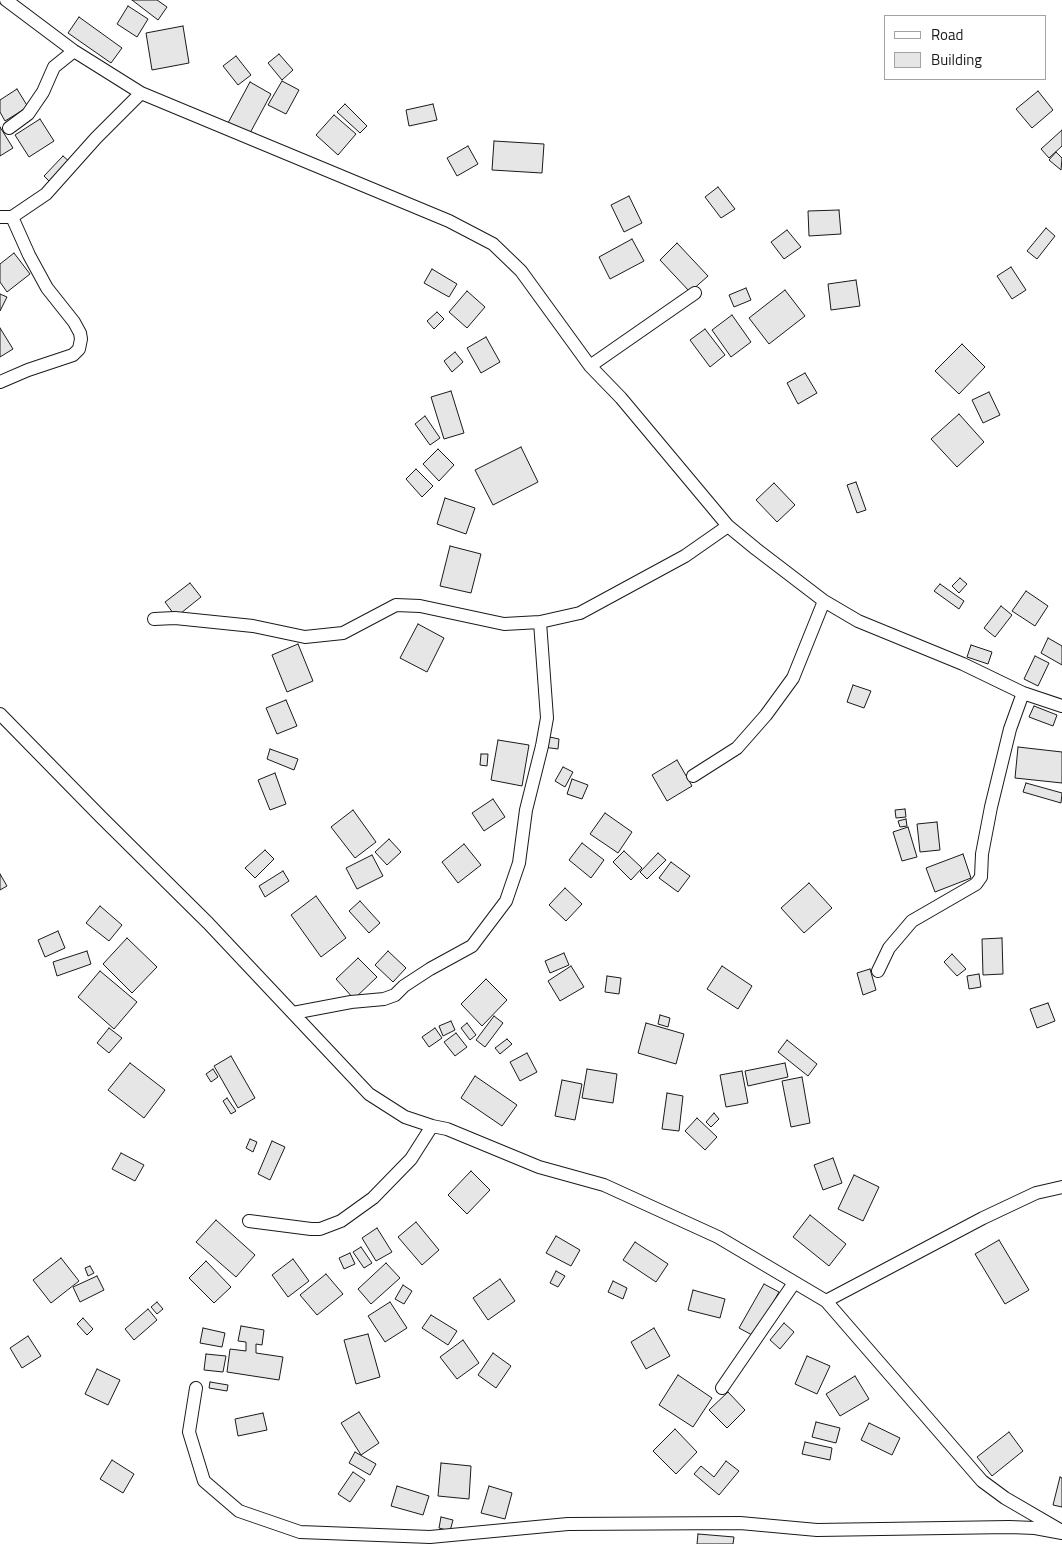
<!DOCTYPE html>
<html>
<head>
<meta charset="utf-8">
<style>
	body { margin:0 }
	#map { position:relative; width:1062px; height:1544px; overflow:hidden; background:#fff; font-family:"Titillium Web",sans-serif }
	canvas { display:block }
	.legend { position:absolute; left:884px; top:15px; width:162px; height:65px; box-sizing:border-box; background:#fff; border:1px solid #a3a3a3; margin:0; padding:6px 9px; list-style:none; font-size:15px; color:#1a1a1a }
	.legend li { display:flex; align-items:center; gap:10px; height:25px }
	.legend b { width:25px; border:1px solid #a3a3a3 }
</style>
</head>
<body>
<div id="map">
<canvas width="1062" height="1544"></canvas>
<ul class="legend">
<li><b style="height:6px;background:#fff"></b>Road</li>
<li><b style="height:14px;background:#e6e6e6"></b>Building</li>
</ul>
</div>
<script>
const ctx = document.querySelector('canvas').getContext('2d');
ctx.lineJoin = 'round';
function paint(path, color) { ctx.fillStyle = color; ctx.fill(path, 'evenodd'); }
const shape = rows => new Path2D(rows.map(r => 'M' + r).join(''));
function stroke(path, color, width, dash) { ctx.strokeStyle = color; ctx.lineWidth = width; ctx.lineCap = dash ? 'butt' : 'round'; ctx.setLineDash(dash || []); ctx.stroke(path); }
const building = shape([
	[132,0,157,0,167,7,158,20,132,0],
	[128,6,148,19,137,37,117,24,128,6],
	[79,17,122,48,111,63,68,33,79,17],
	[183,26,189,63,152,70,146,33,183,26],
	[279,54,293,70,282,80,268,63,279,54],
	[236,56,251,75,238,85,223,66,236,56],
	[282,81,299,90,286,114,268,105,282,81],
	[250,82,271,94,249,135,228,123,250,82],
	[17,89,28,107,5,121,0,112,0,100,17,89],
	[1038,91,1053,110,1032,128,1016,109,1038,91],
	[345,104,367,126,360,133,337,112,345,104],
	[433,104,437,120,409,126,406,110,433,104],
	[334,115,356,134,338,155,316,135,334,115],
	[40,119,54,141,29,157,15,135,40,119],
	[0,127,13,148,0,156,0,127],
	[1062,130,1062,146,1049,158,1041,149,1062,130],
	[494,141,544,144,542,173,492,170,494,141],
	[468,146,478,164,457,176,447,158,468,146],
	[1056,152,1062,158,1061,170,1049,160,1056,152],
	[63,156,71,163,52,184,44,176,63,156],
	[718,187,735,209,721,218,705,197,718,187],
	[629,196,642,223,624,232,611,205,629,196],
	[839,210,841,234,809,236,808,211,839,210],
	[1046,228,1055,236,1037,259,1027,251,1046,228],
	[787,230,801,247,784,259,771,242,787,230],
	[632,239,644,261,610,279,599,257,632,239],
	[677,243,708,276,690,292,660,260,677,243],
	[14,253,30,274,7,292,0,282,0,264,14,253],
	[1011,267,1026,290,1012,299,997,276,1011,267],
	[432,269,457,284,449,297,424,283,432,269],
	[856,280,860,306,831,310,828,284,856,280],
	[746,288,751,300,734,307,729,295,746,288],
	[785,290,805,316,769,344,749,318,785,290],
	[467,291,485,307,467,328,449,312,467,291],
	[0,294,7,297,0,311,0,294],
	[437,312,444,319,434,329,427,321,437,312],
	[732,315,751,342,731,357,712,330,732,315],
	[0,328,13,349,0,357,0,328],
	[705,329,725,355,710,367,690,340,705,329],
	[486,337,500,362,481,373,467,348,486,337],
	[962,344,985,367,959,394,935,371,962,344],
	[455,352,463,362,452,372,444,361,455,352],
	[805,373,817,393,798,404,787,383,805,373],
	[451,391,464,433,444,439,431,397,451,391],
	[989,392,1000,415,983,423,972,400,989,392],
	[959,414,984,442,957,467,931,439,959,414],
	[425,416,440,438,430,445,415,424,425,416],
	[521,447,538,482,493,505,475,470,521,447],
	[438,449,454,465,439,481,423,464,438,449],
	[416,469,433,486,422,497,406,479,416,469],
	[856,482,866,510,857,513,847,485,856,482],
	[774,483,795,505,777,522,756,500,774,483],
	[445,498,475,508,466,534,437,524,445,498],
	[450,546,481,554,471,593,440,586,450,546],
	[960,578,967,584,959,593,952,586,960,578],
	[190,583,201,597,176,617,165,602,190,583],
	[940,584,964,601,959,609,934,591,940,584],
	[1026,591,1048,606,1035,626,1012,611,1026,591],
	[1001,606,1012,615,995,637,984,628,1001,606],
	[418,624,444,638,427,672,400,658,418,624],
	[1048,638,1062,646,1062,665,1041,653,1048,638],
	[298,644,313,681,287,692,272,655,298,644],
	[971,645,992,652,988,664,967,657,971,645],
	[1035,656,1049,663,1038,686,1024,679,1035,656],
	[853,685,871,691,864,708,847,702,853,685],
	[286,700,297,726,277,734,266,708,286,700],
	[1034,706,1057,715,1053,726,1029,717,1034,706],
	[545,736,559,739,558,749,543,747,545,736],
	[498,740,529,745,522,786,491,780,498,740],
	[1018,747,1062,752,1062,783,1015,778,1018,747],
	[270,749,298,759,294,770,267,759,270,749],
	[481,754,488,754,487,766,480,765,481,754],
	[677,760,692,786,667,801,652,775,677,760],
	[563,767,573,772,565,787,555,781,563,767],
	[275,773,286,804,270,810,258,780,275,773],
	[572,779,588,785,582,799,567,794,572,779],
	[1026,783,1062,793,1061,803,1023,792,1026,783],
	[493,799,505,817,484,831,472,813,493,799],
	[905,809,906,817,896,818,895,810,905,809],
	[353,810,376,842,355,858,331,827,353,810],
	[605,813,632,832,618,853,590,834,605,813],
	[906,819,907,826,900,827,898,821,906,819],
	[937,822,940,850,920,852,917,824,937,822],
	[908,827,917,857,902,861,893,832,908,827],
	[389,839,401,852,387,865,375,852,389,839],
	[582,843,604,860,591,878,569,860,582,843],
	[464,844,481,865,458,883,442,862,464,844],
	[265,850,274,859,255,878,245,868,265,850],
	[624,851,642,868,631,880,613,862,624,851],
	[658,853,666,860,647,879,640,872,658,853],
	[963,854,971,878,935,892,926,868,963,854],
	[372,855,383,876,357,889,346,868,372,855],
	[671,862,690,876,678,892,659,878,671,862],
	[283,871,289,881,265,897,259,886,283,871],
	[0,874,7,886,0,890,0,874],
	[809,883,832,908,804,933,781,908,809,883],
	[565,888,582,904,566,921,549,905,565,888],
	[316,896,346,938,321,957,291,915,316,896],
	[360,901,380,923,369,933,349,911,360,901],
	[100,906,122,925,109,941,86,923,100,906],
	[58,931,65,948,45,957,38,940,58,931],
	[127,938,157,967,132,993,103,964,127,938],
	[1002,938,1003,974,983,975,982,939,1002,938],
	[87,951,91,964,57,976,53,962,87,951],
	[388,951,406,968,393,982,375,965,388,951],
	[564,953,569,965,550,973,545,961,564,953],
	[952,954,966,969,957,976,944,962,952,954],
	[358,958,377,977,354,999,336,979,358,958],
	[571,966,584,987,560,1001,548,981,571,966],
	[722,966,752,986,738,1009,707,989,722,966],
	[870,969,876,990,863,995,857,973,870,969],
	[100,971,137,1002,114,1029,78,997,100,971],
	[979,974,981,987,969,989,967,976,979,974],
	[607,976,621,978,619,994,605,992,607,976],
	[486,979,507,1000,482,1026,461,1004,486,979],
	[1048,1003,1055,1021,1037,1028,1030,1009,1048,1003],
	[660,1015,670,1018,668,1027,658,1024,660,1015],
	[494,1016,503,1023,485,1047,476,1040,494,1016],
	[451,1021,455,1030,443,1036,439,1026,451,1021],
	[467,1023,476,1035,470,1040,461,1028,467,1023],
	[646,1023,684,1034,676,1064,638,1053,646,1023],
	[109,1028,122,1038,109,1053,97,1043,109,1028],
	[435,1028,442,1038,429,1047,422,1037,435,1028],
	[456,1033,467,1047,455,1056,444,1042,456,1033],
	[507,1039,512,1044,500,1054,495,1048,507,1039],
	[787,1040,817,1064,808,1076,778,1052,787,1040],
	[527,1053,537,1072,520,1081,510,1062,527,1053],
	[231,1056,255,1098,238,1108,214,1066,231,1056],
	[130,1063,165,1090,144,1118,108,1090,130,1063],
	[785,1063,788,1077,748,1086,745,1071,785,1063],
	[213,1069,218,1077,211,1082,206,1074,213,1069],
	[587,1069,617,1074,613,1103,582,1098,587,1069],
	[742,1071,748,1103,726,1107,720,1075,742,1071],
	[475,1076,517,1105,502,1126,461,1098,475,1076],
	[802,1077,810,1123,791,1127,782,1081,802,1077],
	[562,1080,582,1084,575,1120,555,1116,562,1080],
	[667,1093,683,1096,679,1131,662,1129,667,1093],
	[227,1098,236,1111,231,1114,223,1101,227,1098],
	[714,1113,719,1119,711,1127,706,1122,714,1113],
	[697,1118,717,1137,705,1150,685,1131,697,1118],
	[250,1139,257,1142,253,1152,246,1148,250,1139],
	[272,1141,285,1147,270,1180,258,1174,272,1141],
	[121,1153,144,1165,135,1181,112,1169,121,1153],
	[833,1158,842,1183,823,1190,814,1165,833,1158],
	[471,1171,490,1190,467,1214,448,1195,471,1171],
	[854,1175,879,1187,863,1221,838,1209,854,1175],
	[810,1215,846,1244,829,1266,793,1237,810,1215],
	[216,1220,255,1255,236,1277,196,1242,216,1220],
	[416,1222,439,1250,422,1265,398,1237,416,1222],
	[377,1228,392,1252,376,1261,362,1238,377,1228],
	[556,1236,580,1250,571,1266,546,1253,556,1236],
	[999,1240,1029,1290,1005,1304,975,1254,999,1240],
	[635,1242,668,1264,656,1282,623,1260,635,1242],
	[361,1247,372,1263,364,1268,353,1252,361,1247],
	[350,1253,355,1264,344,1269,339,1258,350,1253],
	[61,1258,79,1281,51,1303,33,1280,61,1258],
	[293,1259,309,1281,288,1297,272,1275,293,1259],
	[206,1261,231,1287,214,1303,189,1278,206,1261],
	[386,1263,400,1278,371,1304,358,1289,386,1263],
	[90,1266,94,1273,88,1276,85,1268,90,1266],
	[556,1271,565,1276,558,1287,550,1283,556,1271],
	[326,1274,343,1294,317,1315,300,1295,326,1274],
	[97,1276,104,1290,80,1302,73,1287,97,1276],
	[500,1279,515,1301,488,1320,473,1298,500,1279],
	[613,1281,627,1288,623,1299,608,1292,613,1281],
	[764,1284,779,1292,754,1336,739,1328,764,1284],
	[403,1285,412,1291,404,1304,395,1299,403,1285],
	[693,1290,725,1299,720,1318,688,1310,693,1290],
	[157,1302,163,1309,157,1314,151,1307,157,1302],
	[390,1302,407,1328,385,1342,368,1316,390,1302],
	[148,1309,157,1320,134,1340,125,1329,148,1309],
	[431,1315,457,1331,448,1345,422,1328,431,1315],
	[83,1318,93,1329,87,1335,77,1324,83,1318],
	[784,1323,794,1332,780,1349,770,1340,784,1323],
	[241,1326,264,1330,262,1345,256,1344,256,1353,283,1357,279,1380,227,1372,230,1349,246,1351,246,1342,238,1341,241,1326],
	[203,1328,225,1333,222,1347,200,1343,203,1328],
	[654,1328,670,1356,646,1369,631,1342,654,1328],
	[368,1334,380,1377,356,1384,344,1340,368,1334],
	[28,1336,41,1356,22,1368,10,1348,28,1336],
	[463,1340,479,1363,457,1379,440,1357,463,1340],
	[493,1353,511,1366,496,1388,478,1375,493,1353],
	[206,1354,226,1356,223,1372,204,1370,206,1354],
	[807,1356,830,1366,817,1394,795,1384,807,1356],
	[97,1369,120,1380,108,1405,85,1394,97,1369],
	[678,1375,712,1398,693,1427,659,1405,678,1375],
	[855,1376,869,1399,840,1416,826,1394,855,1376],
	[210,1382,228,1385,227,1391,209,1388,210,1382],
	[728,1392,745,1410,727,1428,709,1410,728,1392],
	[359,1412,379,1443,361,1455,341,1423,359,1412],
	[263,1413,267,1430,238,1436,235,1419,263,1413],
	[816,1422,840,1428,836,1443,812,1437,816,1422],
	[869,1423,900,1438,892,1455,861,1440,869,1423],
	[675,1429,697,1452,676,1474,653,1451,675,1429],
	[1009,1432,1023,1451,992,1476,977,1457,1009,1432],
	[805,1442,832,1448,830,1460,802,1454,805,1442],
	[355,1452,376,1464,370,1475,349,1463,355,1452],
	[112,1460,134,1474,123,1493,100,1479,112,1460],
	[726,1461,739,1471,719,1495,694,1474,701,1466,714,1477,726,1461],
	[441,1463,471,1466,469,1499,438,1496,441,1463],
	[353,1472,365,1480,350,1502,338,1494,353,1472],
	[1060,1477,1062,1478,1062,1507,1053,1505,1060,1477],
	[397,1486,429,1496,423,1515,391,1506,397,1486],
	[489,1486,512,1493,505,1519,481,1513,489,1486],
	[441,1517,453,1520,450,1531,439,1528,441,1517],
	[698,1534,734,1537,733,1544,697,1544,698,1534]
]);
paint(building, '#e6e6e6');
stroke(building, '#1a1a1a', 1);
const street = shape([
	[6,0,74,51,141,93,449,221,493,244,521,271,590,366,621,398,728,526,756,549,824,601,858,621,963,664,1023,693,1062,706],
	[9,128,28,114,43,92,54,67,74,51],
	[0,217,12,217,46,194,96,138,141,93],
	[590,366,695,293],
	[0,382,28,370,73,355,79,349,81,339,80,333,74,322,47,288,29,255,12,217],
	[154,619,175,618,253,626,305,637,343,633,396,605,420,606,504,624,540,622,580,613,685,556,728,526],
	[0,714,101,817,208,923,369,1094,405,1117,432,1126,447,1129,539,1167,604,1185,718,1237,826,1301,983,1218,1036,1193,1062,1187],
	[693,776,737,748,766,715,793,678,824,601],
	[878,971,889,948,912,921,976,884,981,877,982,854,991,807,1010,729,1023,693],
	[293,1013,351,1002,384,999,395,995,404,986,430,969,472,946,506,901,519,863,526,810,542,746,547,718,540,622],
	[249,1221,311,1229,320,1229,341,1221,373,1198,411,1159,432,1126],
	[826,1301,982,1481,1005,1498,1060,1530],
	[196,1388,189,1432,204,1481,239,1511,300,1532,430,1537,568,1524,740,1523,817,1530,1009,1527,1035,1528,1062,1533],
	[722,1388,794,1283]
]);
stroke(street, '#1a1a1a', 14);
stroke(street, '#fff', 12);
</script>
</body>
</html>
